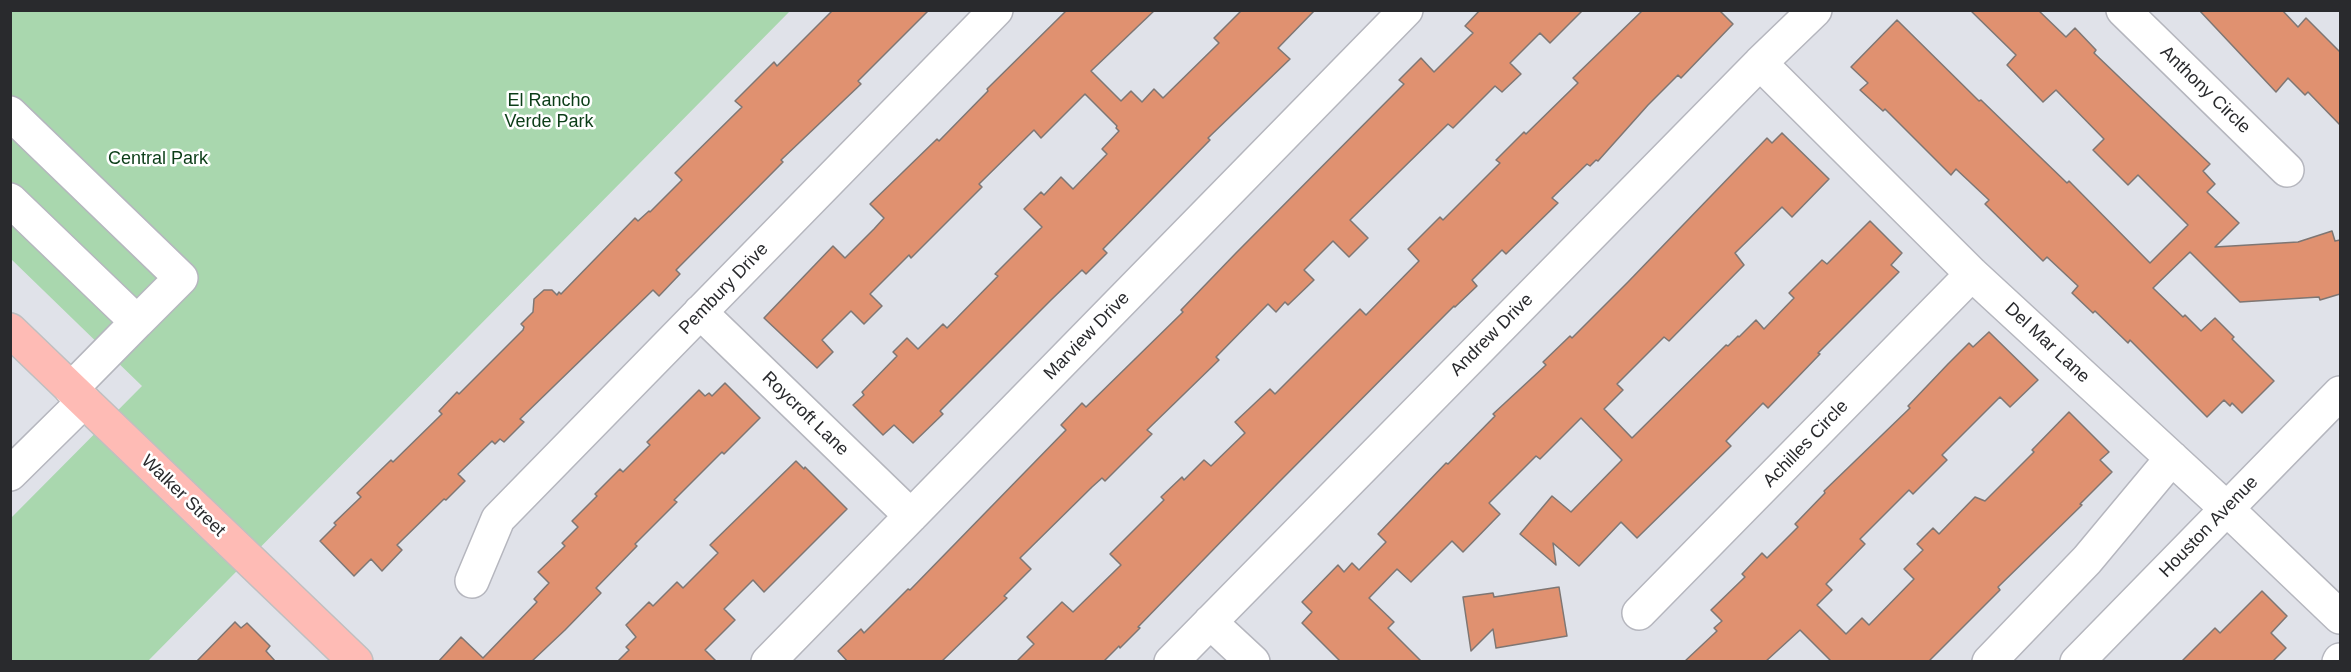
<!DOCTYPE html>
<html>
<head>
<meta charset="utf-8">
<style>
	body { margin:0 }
	#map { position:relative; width:2351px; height:672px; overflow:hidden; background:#e0e2e9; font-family:Arial,sans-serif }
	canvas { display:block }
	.frame { position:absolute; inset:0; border:12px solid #292a2d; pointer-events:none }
</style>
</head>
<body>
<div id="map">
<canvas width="2351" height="672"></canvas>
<div class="frame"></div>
</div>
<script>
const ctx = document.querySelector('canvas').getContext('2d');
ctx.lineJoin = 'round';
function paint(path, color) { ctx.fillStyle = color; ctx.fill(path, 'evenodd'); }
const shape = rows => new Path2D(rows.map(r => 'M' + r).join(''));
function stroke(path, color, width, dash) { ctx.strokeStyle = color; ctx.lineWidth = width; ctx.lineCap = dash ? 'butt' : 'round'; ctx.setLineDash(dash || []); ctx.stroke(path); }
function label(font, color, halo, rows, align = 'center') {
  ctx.font = font + ' Arial,sans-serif'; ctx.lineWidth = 5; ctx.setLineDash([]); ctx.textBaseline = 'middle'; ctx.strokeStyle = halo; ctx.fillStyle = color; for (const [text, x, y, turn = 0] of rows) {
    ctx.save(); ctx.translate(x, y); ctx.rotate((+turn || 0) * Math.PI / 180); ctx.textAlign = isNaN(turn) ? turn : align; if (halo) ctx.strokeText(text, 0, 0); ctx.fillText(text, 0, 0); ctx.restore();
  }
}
paint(shape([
	[10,11,790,11,147,662,11,661,11,518,142,386,11,259]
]), '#a9d7ae');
const building = shape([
	[833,10,929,10,858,81,861,84,781,160,783,162,676,270,680,274,659,296,653,290,520,419,524,422,504,442,500,439,495,444,492,441,458,474,465,481,446,500,444,499,397,545,402,550,382,571,371,559,354,576,320,541,336,525,334,523,361,497,357,493,391,460,393,462,442,414,439,411,457,392,459,394,523,330,524,327,521,324,533,312,534,299,544,290,552,290,557,295,559,292,561,294,635,218,638,221,649,211,650,212,682,180,675,173,742,107,735,101,774,62,777,66,833,10],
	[1067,10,1155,10,1091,71,1121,101,1131,91,1142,102,1154,89,1163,98,1219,43,1214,38,1242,10,1315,10,1278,48,1290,59,1208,138,1210,140,1103,249,1107,253,1086,274,1082,270,1051,300,940,411,943,414,913,443,894,425,883,435,853,405,864,395,862,392,897,356,893,352,907,338,918,349,943,324,947,328,998,276,995,274,1042,227,1024,209,1041,192,1044,195,1061,177,1073,189,1107,154,1102,149,1119,131,1116,128,1117,126,1085,94,1041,138,1034,130,979,184,982,187,911,258,909,255,870,294,882,306,864,324,851,311,822,340,833,352,817,368,764,318,833,246,845,258,874,229,884,218,870,204,937,139,939,141,988,91,987,89,1067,10],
	[1480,10,1583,10,1550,43,1540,33,1510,63,1521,74,1502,92,1495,86,1453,128,1448,124,1350,220,1368,238,1349,257,1333,241,1304,270,1314,280,1288,305,1285,302,1276,312,1268,304,1216,357,1219,360,1147,430,1152,434,1105,481,1102,478,1092,487,1020,558,1031,569,1004,596,1007,598,941,662,848,662,838,651,861,629,864,633,908,589,910,590,1066,430,1061,425,1082,403,1086,407,1183,312,1181,310,1236,253,1404,84,1399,80,1421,58,1434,72,1473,33,1465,26,1480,10],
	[1643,10,1719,10,1733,24,1681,78,1678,75,1648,105,1598,161,1596,160,1590,166,1587,164,1552,198,1558,203,1506,254,1502,250,1472,280,1477,286,1455,307,1454,306,1277,484,1138,627,1140,628,1120,648,1119,646,1103,662,1016,662,1034,644,1027,637,1062,602,1073,612,1121,565,1110,554,1164,500,1161,497,1182,477,1184,480,1204,460,1211,466,1245,433,1235,422,1270,389,1275,394,1360,309,1366,315,1419,261,1408,249,1440,217,1443,220,1500,163,1496,160,1524,132,1526,134,1578,83,1573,78,1643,10],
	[1970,10,2038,10,2066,37,2075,28,2096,50,2094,53,2210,164,2203,171,2215,184,2207,192,2239,223,2215,247,2298,242,2332,231,2335,241,2340,240,2340,294,2320,300,2319,297,2240,302,2190,252,2153,288,2183,317,2185,315,2201,331,2215,318,2234,337,2232,339,2274,381,2242,413,2232,403,2230,406,2224,400,2207,417,2130,340,2128,343,2095,311,2093,313,2072,293,2078,286,2047,257,2043,261,1985,204,1989,200,1956,169,1951,175,1885,109,1883,111,1860,90,1868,83,1851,67,1897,20,1979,101,1981,100,2067,183,2069,181,2150,263,2188,225,2138,175,2128,185,2093,150,2104,139,2056,90,2043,102,2007,65,2016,55,1970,10],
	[2199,10,2282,10,2298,27,2306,18,2340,52,2340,125,2308,92,2305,95,2288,78,2276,92,2199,10],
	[1782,133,1829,179,1792,217,1782,207,1735,253,1744,265,1669,341,1664,337,1617,384,1623,390,1604,409,1632,438,1726,345,1728,346,1738,336,1739,337,1756,320,1764,329,1794,298,1789,293,1822,260,1827,264,1870,221,1902,253,1891,265,1899,272,1818,353,1820,354,1768,408,1763,403,1726,441,1731,446,1637,538,1621,522,1579,566,1553,543,1556,565,1520,534,1552,496,1571,512,1622,460,1581,418,1540,459,1536,456,1489,503,1500,514,1463,552,1452,541,1411,582,1397,569,1369,598,1394,622,1388,628,1422,662,1341,662,1302,623,1312,612,1302,602,1338,565,1344,572,1352,563,1359,570,1386,542,1378,534,1446,463,1448,464,1495,416,1493,414,1546,365,1543,362,1570,336,1572,338,1628,282,1767,138,1772,143,1782,133],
	[1989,332,2038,380,2010,407,2000,397,1942,455,1947,460,1913,494,1909,490,1860,539,1865,544,1826,584,1832,590,1817,605,1846,634,1862,618,1869,625,1914,579,1904,569,1923,550,1917,544,1933,528,1939,534,1975,497,1985,501,2034,452,2032,450,2069,412,2109,452,2100,460,2112,472,2080,504,2082,505,1998,587,2000,590,1928,662,1832,662,1800,630,1765,662,1684,662,1717,631,1714,628,1722,621,1711,610,1745,577,1742,574,1762,553,1767,558,1798,527,1795,524,1825,493,1824,491,1910,408,1908,406,1948,364,1969,343,1973,347,1989,332],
	[725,383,760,418,724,454,722,452,674,500,677,502,635,544,637,546,596,588,601,593,565,630,531,662,438,662,461,637,483,658,537,602,534,599,549,583,538,572,565,546,562,543,578,527,572,521,597,496,595,494,620,469,623,472,650,445,647,442,699,390,705,396,709,393,712,396,725,383],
	[796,461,804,469,805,467,847,509,764,592,753,580,724,609,735,620,705,650,717,662,617,662,629,650,626,647,636,637,626,625,649,602,653,606,677,582,683,588,718,553,710,545,796,461],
	[1559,587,1567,636,1496,648,1493,629,1471,651,1463,597,1493,593,1494,597,1559,587],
	[2262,591,2287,616,2271,633,2286,648,2272,662,2181,662,2215,628,2220,633,2262,591],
	[235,622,241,628,247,623,270,646,266,651,276,662,196,662,235,622]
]);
paint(building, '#e09170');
stroke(building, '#7e7673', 1.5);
const minor = shape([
	[2123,10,2287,170],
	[1760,63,1972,274,2227,509,2340,617],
	[10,113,181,278,137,322,10,200],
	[700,312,911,516],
	[71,389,137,322],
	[10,474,84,401],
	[472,581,498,519,996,10],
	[1639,613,1972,274],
	[1210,622,1253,662],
	[768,662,1406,10],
	[1171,662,1760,63,1815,10],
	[1989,662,2087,560,2172,458],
	[2077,662,2340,393],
	[2339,662,2340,660]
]);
const major = shape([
	[10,330,356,662]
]);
stroke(minor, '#b5b6be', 36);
stroke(major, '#bfbfc0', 36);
stroke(minor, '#fff', 33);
stroke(major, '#febbb5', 33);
label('18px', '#292a2d', '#fff', [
	["Anthony Circle",2205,90,44],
	["Pembury Drive",724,289,-46],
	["Andrew Drive",1492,335,-45],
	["Marview Drive",1087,336,-46],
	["Del Mar Lane",2047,343,43],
	["Roycroft Lane",805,414,44],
	["Achilles Circle",1806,444,-46],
	["Walker Street",183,496,44],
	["Houston Avenue",2209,527,-46]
]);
label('18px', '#0b3d17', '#fff', [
	["El Rancho",549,101],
	["Verde Park",549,122],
	["Central Park",158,159]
]);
</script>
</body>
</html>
